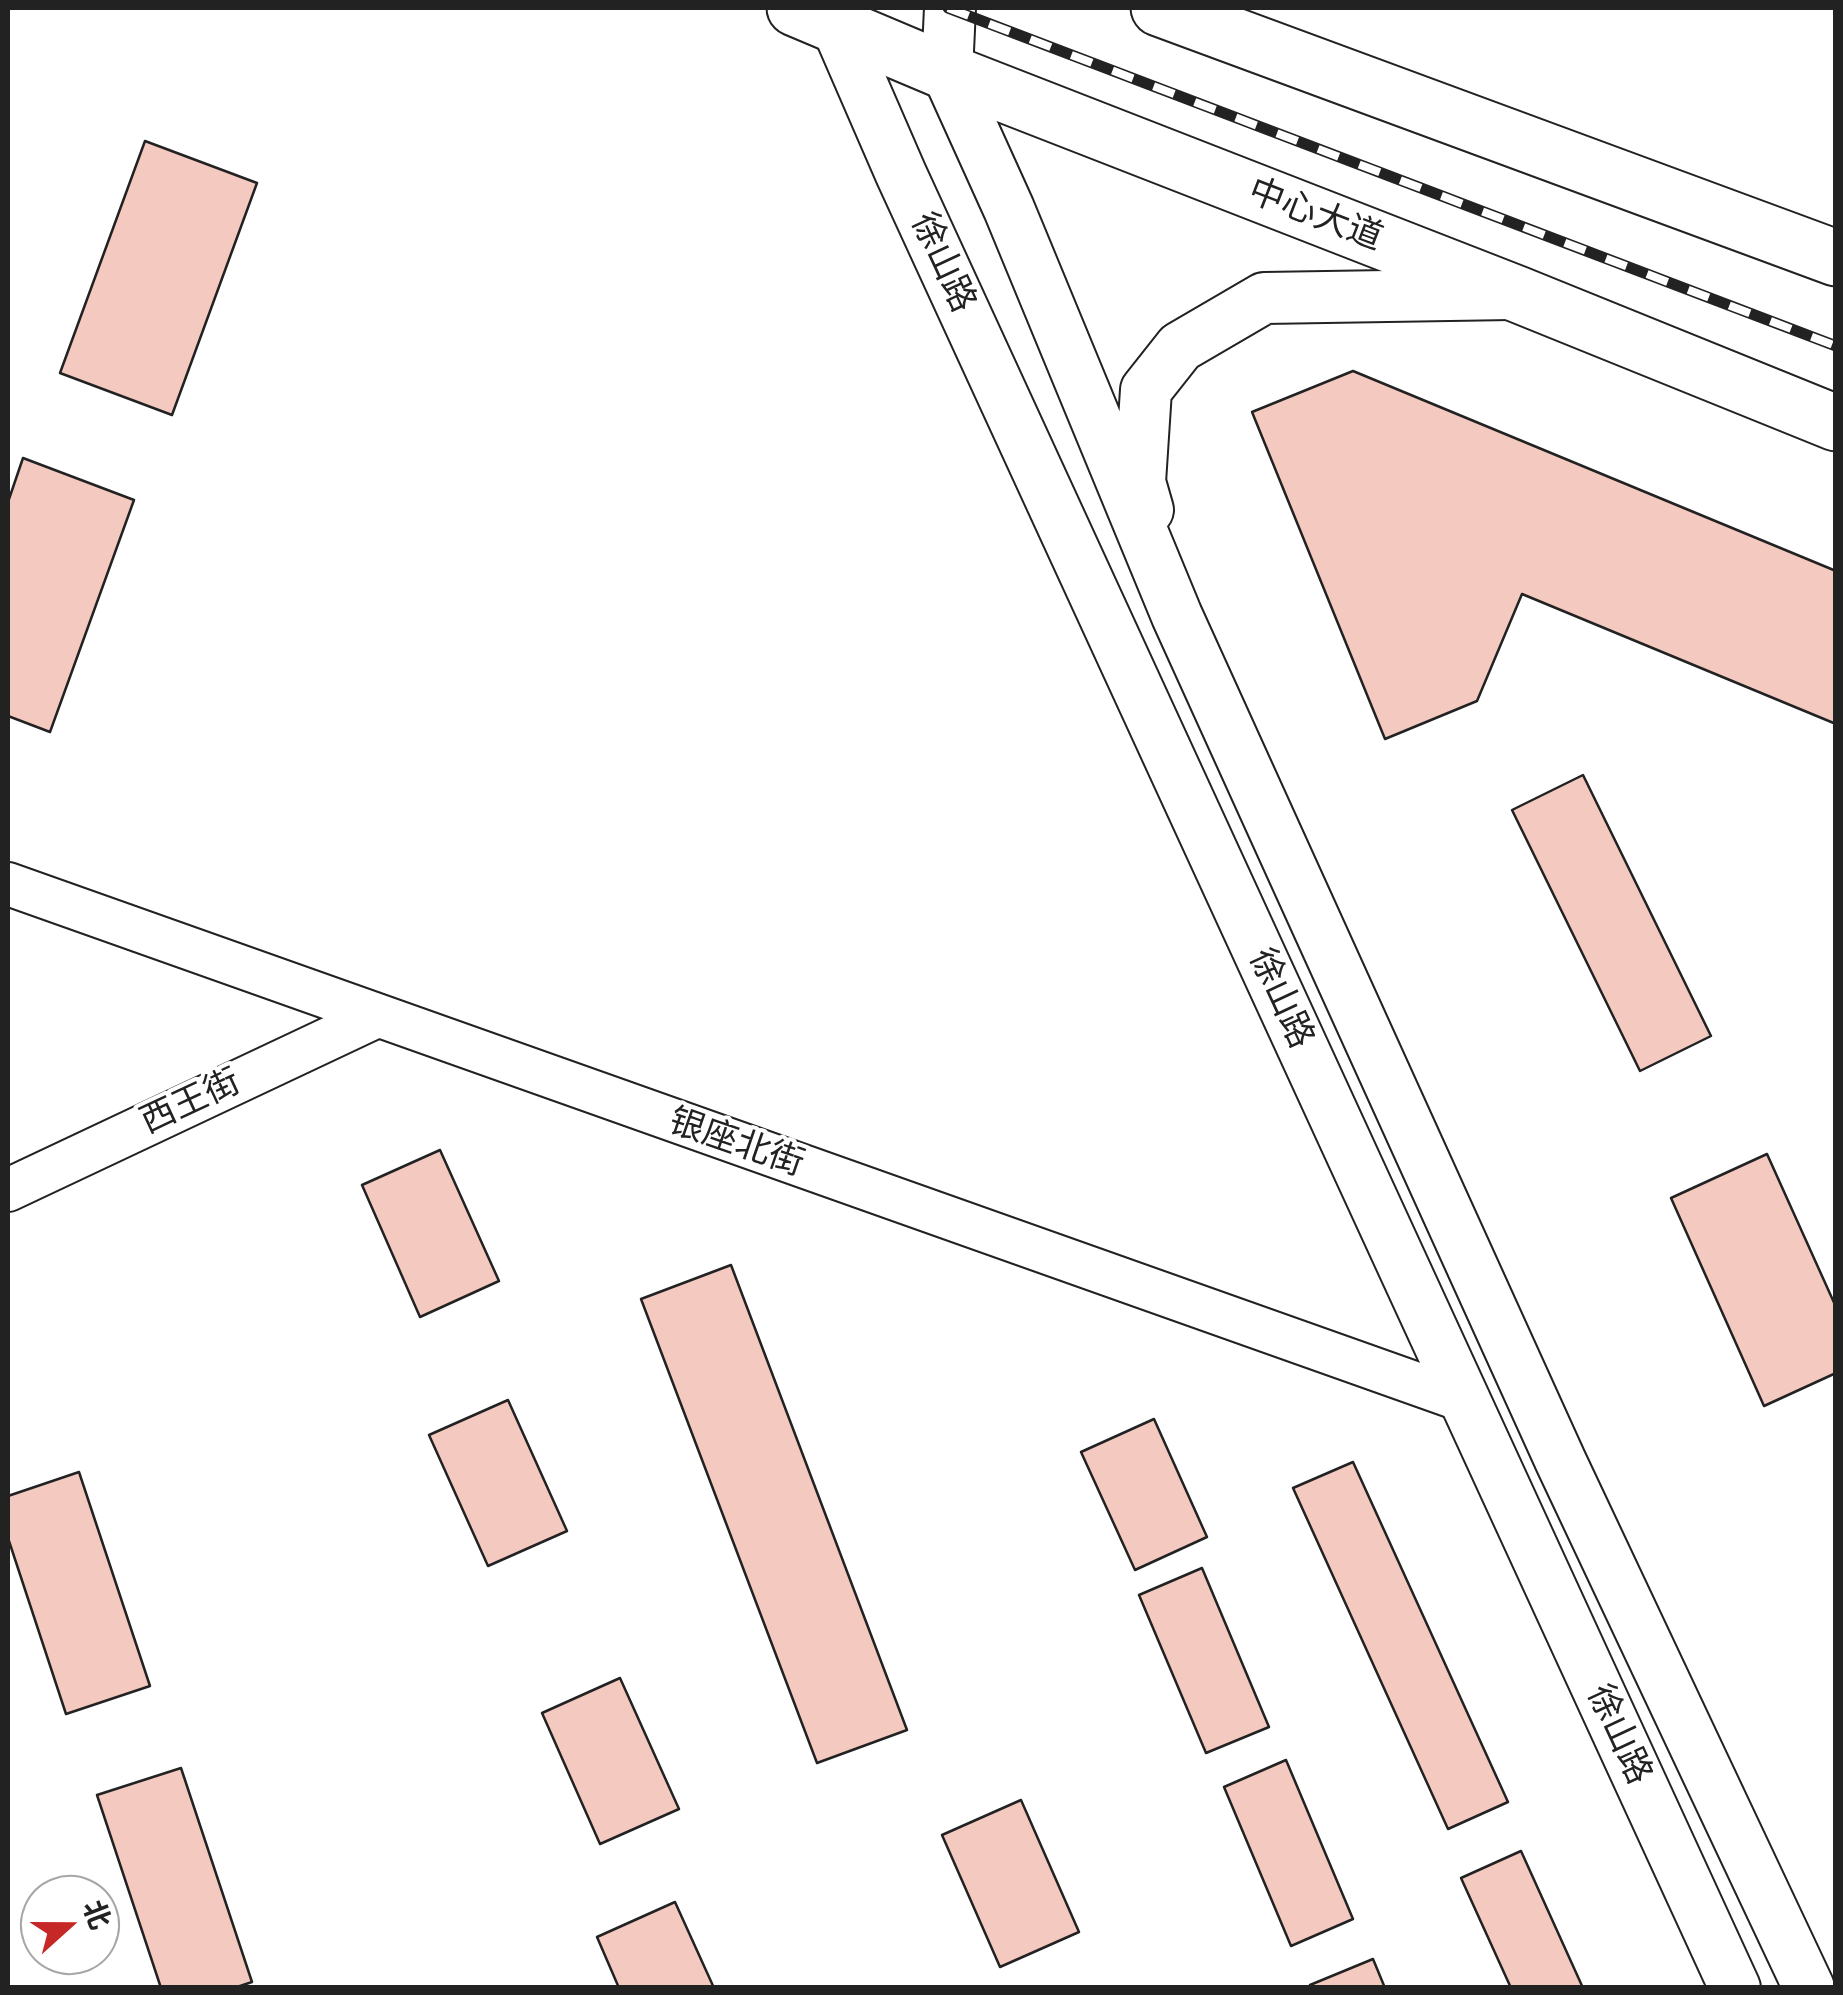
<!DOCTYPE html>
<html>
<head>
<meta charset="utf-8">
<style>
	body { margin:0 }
	#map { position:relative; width:1843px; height:1995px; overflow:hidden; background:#fff; font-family:Signika,"Noto Sans SC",sans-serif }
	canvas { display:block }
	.frame { position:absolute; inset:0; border:10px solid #222; pointer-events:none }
	.north { position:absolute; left:20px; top:1875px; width:100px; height:100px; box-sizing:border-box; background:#fff; border:2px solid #a7a7a7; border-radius:50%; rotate:69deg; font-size:28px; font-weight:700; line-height:40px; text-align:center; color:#222 }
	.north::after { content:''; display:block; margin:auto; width:35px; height:45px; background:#c62828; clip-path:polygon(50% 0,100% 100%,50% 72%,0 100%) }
</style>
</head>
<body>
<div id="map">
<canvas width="1843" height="1995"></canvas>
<div class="frame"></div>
<div class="north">北</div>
</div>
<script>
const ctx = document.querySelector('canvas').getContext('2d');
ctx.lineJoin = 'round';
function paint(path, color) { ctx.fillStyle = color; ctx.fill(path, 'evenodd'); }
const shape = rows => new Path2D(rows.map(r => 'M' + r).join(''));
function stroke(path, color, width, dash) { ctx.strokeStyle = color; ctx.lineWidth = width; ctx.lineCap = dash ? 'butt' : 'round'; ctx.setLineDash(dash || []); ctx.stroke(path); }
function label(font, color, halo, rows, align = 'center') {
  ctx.font = font + ' Signika,"Noto Sans SC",sans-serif'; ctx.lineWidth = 8; ctx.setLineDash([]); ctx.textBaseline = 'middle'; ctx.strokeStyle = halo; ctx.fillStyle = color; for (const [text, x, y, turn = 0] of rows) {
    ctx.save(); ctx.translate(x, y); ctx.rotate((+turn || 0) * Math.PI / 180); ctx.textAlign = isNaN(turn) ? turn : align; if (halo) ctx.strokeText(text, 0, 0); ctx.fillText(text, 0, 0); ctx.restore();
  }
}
const building = shape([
	[145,141,257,183,172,415,60,373,145,141],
	[1353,371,1836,571,1836,724,1522,594,1477,701,1385,739,1252,412,1353,371],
	[23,458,134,500,50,732,8,716,8,502,23,458],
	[1583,775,1711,1036,1640,1071,1512,810,1583,775],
	[440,1150,499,1281,420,1317,362,1185,440,1150],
	[1767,1154,1836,1307,1836,1373,1764,1406,1671,1198,1767,1154],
	[731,1265,907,1730,817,1763,641,1299,731,1265],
	[508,1400,567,1531,488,1566,429,1435,508,1400],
	[1154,1419,1207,1537,1135,1570,1081,1452,1154,1419],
	[1353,1462,1508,1802,1448,1829,1293,1488,1353,1462],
	[79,1472,150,1686,66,1714,8,1538,8,1496,79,1472],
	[1202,1568,1269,1727,1206,1753,1139,1595,1202,1568],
	[620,1678,679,1809,600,1844,542,1713,620,1678],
	[1286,1760,1353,1919,1291,1946,1224,1787,1286,1760],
	[181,1768,252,1982,234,1988,161,1988,97,1795,181,1768],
	[1021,1800,1079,1932,1000,1967,942,1835,1021,1800],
	[1521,1851,1583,1988,1511,1988,1461,1878,1521,1851],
	[675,1902,714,1988,619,1988,597,1937,675,1902],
	[1373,1959,1385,1988,1311,1988,1310,1985,1373,1959]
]);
paint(building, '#f3c9c0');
stroke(building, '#222', 2.5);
const tertiary = shape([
	[8,884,1465,1401],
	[8,1190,375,1017]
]);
const secondary = shape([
	[836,8,835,22,901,174,1735,1988],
	[950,8,947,72,1009,209,1177,616,1561,1462,1809,1988],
	[1148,510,1140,482,1146,390,1180,347,1264,298,1511,294]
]);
const primary = shape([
	[795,8,947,72,1517,294,1836,423],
	[1159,8,1836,258]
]);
stroke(tertiary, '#222', 46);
stroke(secondary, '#222', 54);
stroke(primary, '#222', 59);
stroke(tertiary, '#fff', 42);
stroke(secondary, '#fff', 50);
stroke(primary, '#fff', 55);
const rail = shape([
	[948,8,1836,346]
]);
stroke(rail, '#222', 11);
stroke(rail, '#fff', 8, [22]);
label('35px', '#222', '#fff', [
	["中心大道",1315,216,21],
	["徐山路",942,263,65],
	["徐山路",1280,999,65],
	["西王街",191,1103,-25],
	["银座北街",736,1144,19],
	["徐山路",1618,1735,65]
]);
</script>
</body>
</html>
